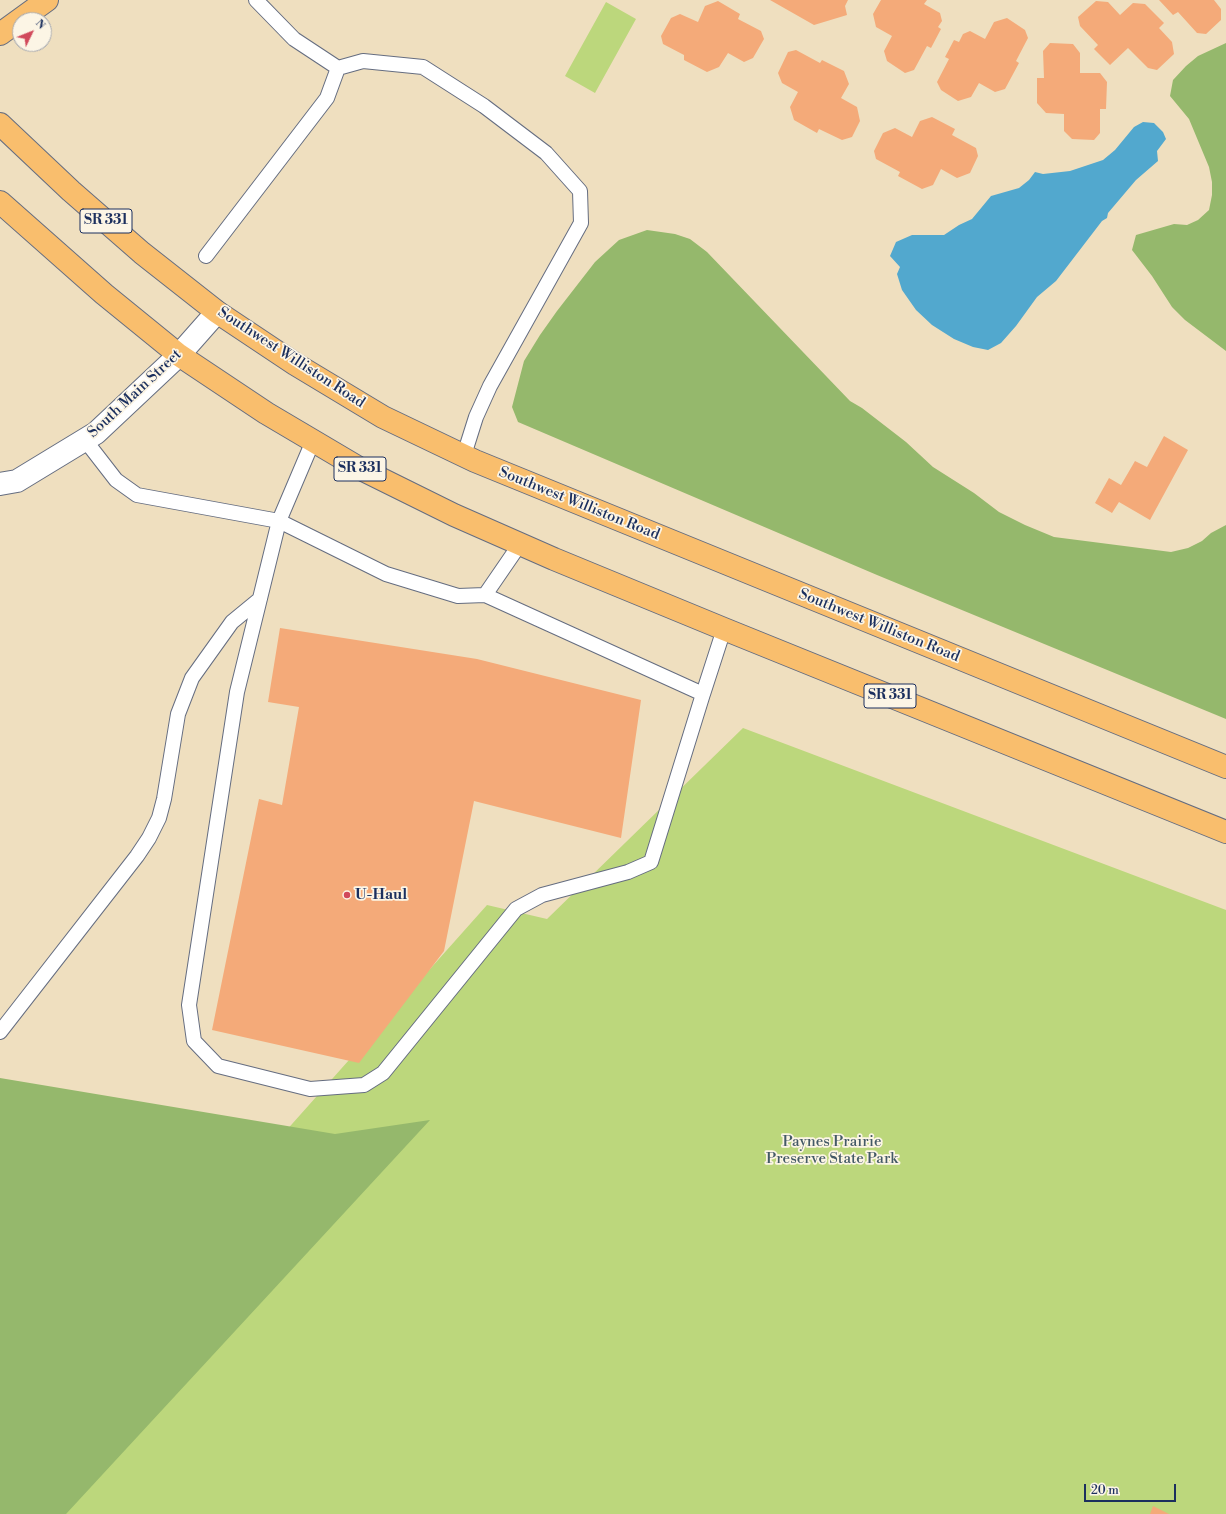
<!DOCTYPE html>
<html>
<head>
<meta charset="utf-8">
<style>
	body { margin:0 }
	#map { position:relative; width:1226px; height:1514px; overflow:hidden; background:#efdfbf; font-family:"Libre Bodoni",serif }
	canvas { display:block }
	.north { position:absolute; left:12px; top:12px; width:40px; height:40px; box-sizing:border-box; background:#fcf5e5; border:1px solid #a2a6af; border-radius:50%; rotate:47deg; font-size:11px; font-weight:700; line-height:16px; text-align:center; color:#1b2f5e }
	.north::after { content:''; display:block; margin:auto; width:14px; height:18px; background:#d1495b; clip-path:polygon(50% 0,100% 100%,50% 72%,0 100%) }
	.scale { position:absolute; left:1084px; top:1484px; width:92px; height:18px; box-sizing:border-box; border:2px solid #1b2f5e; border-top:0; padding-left:5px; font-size:12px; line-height:14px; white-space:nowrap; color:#1b2f5e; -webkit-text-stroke:3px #fcf5e5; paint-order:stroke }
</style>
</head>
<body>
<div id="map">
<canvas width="1226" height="1514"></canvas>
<div class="north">N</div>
<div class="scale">20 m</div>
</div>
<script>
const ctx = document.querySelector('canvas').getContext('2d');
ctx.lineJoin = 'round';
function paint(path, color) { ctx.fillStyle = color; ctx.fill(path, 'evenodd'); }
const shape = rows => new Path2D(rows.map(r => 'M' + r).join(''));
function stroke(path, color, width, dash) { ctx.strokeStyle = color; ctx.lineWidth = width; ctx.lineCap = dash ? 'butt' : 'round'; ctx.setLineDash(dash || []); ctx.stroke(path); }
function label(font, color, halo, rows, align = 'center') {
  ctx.font = font + ' "Libre Bodoni",serif'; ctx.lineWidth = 3.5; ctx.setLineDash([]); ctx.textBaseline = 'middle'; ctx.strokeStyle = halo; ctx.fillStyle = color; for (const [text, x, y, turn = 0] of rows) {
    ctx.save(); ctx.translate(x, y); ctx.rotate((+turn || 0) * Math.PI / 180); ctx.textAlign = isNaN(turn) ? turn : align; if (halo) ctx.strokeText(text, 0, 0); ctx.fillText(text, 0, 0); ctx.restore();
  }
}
paint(shape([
	[606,2,636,19,595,93,565,76],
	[743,728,1226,910,1226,1514,0,1514,0,1452,487,905,547,919]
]), '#bcd77c');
paint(shape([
	[1226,43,1226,351,1185,320,1172,307,1152,276,1132,250,1136,235,1174,224,1187,225,1198,220,1209,210,1212,195,1212,182,1209,167,1189,119,1170,96,1173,80,1186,66,1198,56],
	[647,230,675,234,690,239,707,252,850,401,862,408,906,442,933,467,974,493,999,512,1025,525,1054,537,1171,552,1188,548,1202,541,1211,533,1226,525,1226,719,877,575,518,422,512,407,524,361,540,335,557,311,595,262,619,240],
	[0,1078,335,1134,430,1120,66,1514,0,1514]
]), '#95b86c');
paint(shape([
	[1143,122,1154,123,1163,132,1166,139,1157,151,1158,161,1136,180,1108,213,1107,218,1102,221,1056,281,1037,297,1016,326,1001,343,988,350,973,347,954,339,932,325,916,310,902,290,897,274,900,267,890,256,896,242,912,235,944,235,959,225,972,219,991,196,1019,188,1029,180,1035,172,1043,174,1070,171,1103,160,1115,150,1134,127]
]), '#52a8ce');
paint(shape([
	[770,0,848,0,845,6,847,15,814,25],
	[881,0,927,0,924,4,940,13,942,21,938,27,941,29,931,48,927,46,914,70,905,73,887,61,884,51,892,36,876,27,873,14],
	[1159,0,1214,0,1221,9,1221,20,1206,34,1197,33,1178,12,1173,15],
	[718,1,740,14,738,19,761,31,764,39,753,58,744,62,728,53,719,67,707,72,684,60,684,55,663,44,661,36,671,18,680,14,698,22,705,6],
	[1096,1,1108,2,1120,15,1133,3,1145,4,1164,23,1159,28,1172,42,1174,54,1157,70,1148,68,1128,48,1110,65,1094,49,1098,45,1080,26,1078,17],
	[1007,18,1025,30,1028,38,1016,61,1019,63,1005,89,995,92,979,83,971,97,958,101,941,90,937,82,949,59,945,57,954,40,959,42,963,34,970,31,985,39,994,22],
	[1050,43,1073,44,1080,53,1080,73,1100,73,1107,82,1106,109,1100,109,1100,133,1094,140,1072,139,1064,131,1064,114,1046,113,1037,103,1037,78,1044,78,1043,51],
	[796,50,820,63,822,60,844,71,849,84,841,98,857,107,860,121,852,137,842,140,819,129,817,133,794,120,790,107,798,92,782,83,778,73,788,52],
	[932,117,955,129,952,135,976,148,978,156,970,173,957,178,941,169,933,185,922,189,898,176,900,172,876,159,874,151,883,133,895,128,912,137,920,121],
	[1164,436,1188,450,1150,520,1119,502,1112,513,1095,503,1109,478,1121,485,1135,461,1147,467],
	[280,628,477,659,641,700,621,838,474,801,444,951,359,1063,212,1030,259,799,282,805,299,707,268,702],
	[1153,1506,1169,1514,1150,1514]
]), '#f4aa79');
const lane = shape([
	[256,0,294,39,338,68,363,61,423,67,484,106,546,153,580,191,581,223,490,386,476,417,464,455],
	[206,256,327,98,338,68],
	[85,440,116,480,137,495,279,521,386,574,458,596,485,595,703,694,651,862,628,872,542,895,516,909,383,1073,364,1085,310,1089,218,1066,194,1041,189,1005,237,692,279,521,313,441],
	[485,595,520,544],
	[703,694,724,629],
	[0,1032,137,856,149,838,159,818,164,799,178,714,192,678,232,622,260,599]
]);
const street = shape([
	[0,484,17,481,96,433,179,355,217,312]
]);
const primary = shape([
	[0,34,47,0]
]);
const highway = shape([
	[0,124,71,191,142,253,217,312,295,364,383,417,475,461,1226,767],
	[0,202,104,294,179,355,266,413,359,468,454,515,554,559,724,629,1226,832]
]);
stroke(lane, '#656d80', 16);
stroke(street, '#656d80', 24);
stroke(primary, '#656d80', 24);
stroke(highway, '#656d80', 24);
stroke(lane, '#fff', 14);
stroke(street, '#fff', 22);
stroke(primary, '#f9be6d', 22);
stroke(highway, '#f9be6d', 22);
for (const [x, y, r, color] of [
	[347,895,4,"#d1495b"]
]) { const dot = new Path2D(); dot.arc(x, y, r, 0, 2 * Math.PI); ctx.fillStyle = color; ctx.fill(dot); stroke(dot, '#fcf5e5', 1.5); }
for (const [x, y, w] of [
	[106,221,52],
	[360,469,52],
	[890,696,52]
]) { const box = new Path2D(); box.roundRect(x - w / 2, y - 12, w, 24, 3); ctx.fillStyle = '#fcf5e5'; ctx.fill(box); stroke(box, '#1b2f5e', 1); }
label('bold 14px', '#1b2f5e', null, [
	["SR 331",106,221],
	["SR 331",360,469],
	["SR 331",890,696]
]);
label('15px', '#1b2f5e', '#fcf5e5', [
	["Southwest Williston Road",291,358,33],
	["South Main Street",135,394,-43],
	["Southwest Williston Road",579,504,22],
	["Southwest Williston Road",879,626,22]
]);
label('bold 15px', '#1b2f5e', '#fcf5e5', [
	["U-Haul",355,895]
], 'left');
label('15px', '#435966', '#fcf5e5', [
	["Paynes Prairie",832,1142],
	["Preserve State Park",832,1159]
]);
</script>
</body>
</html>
